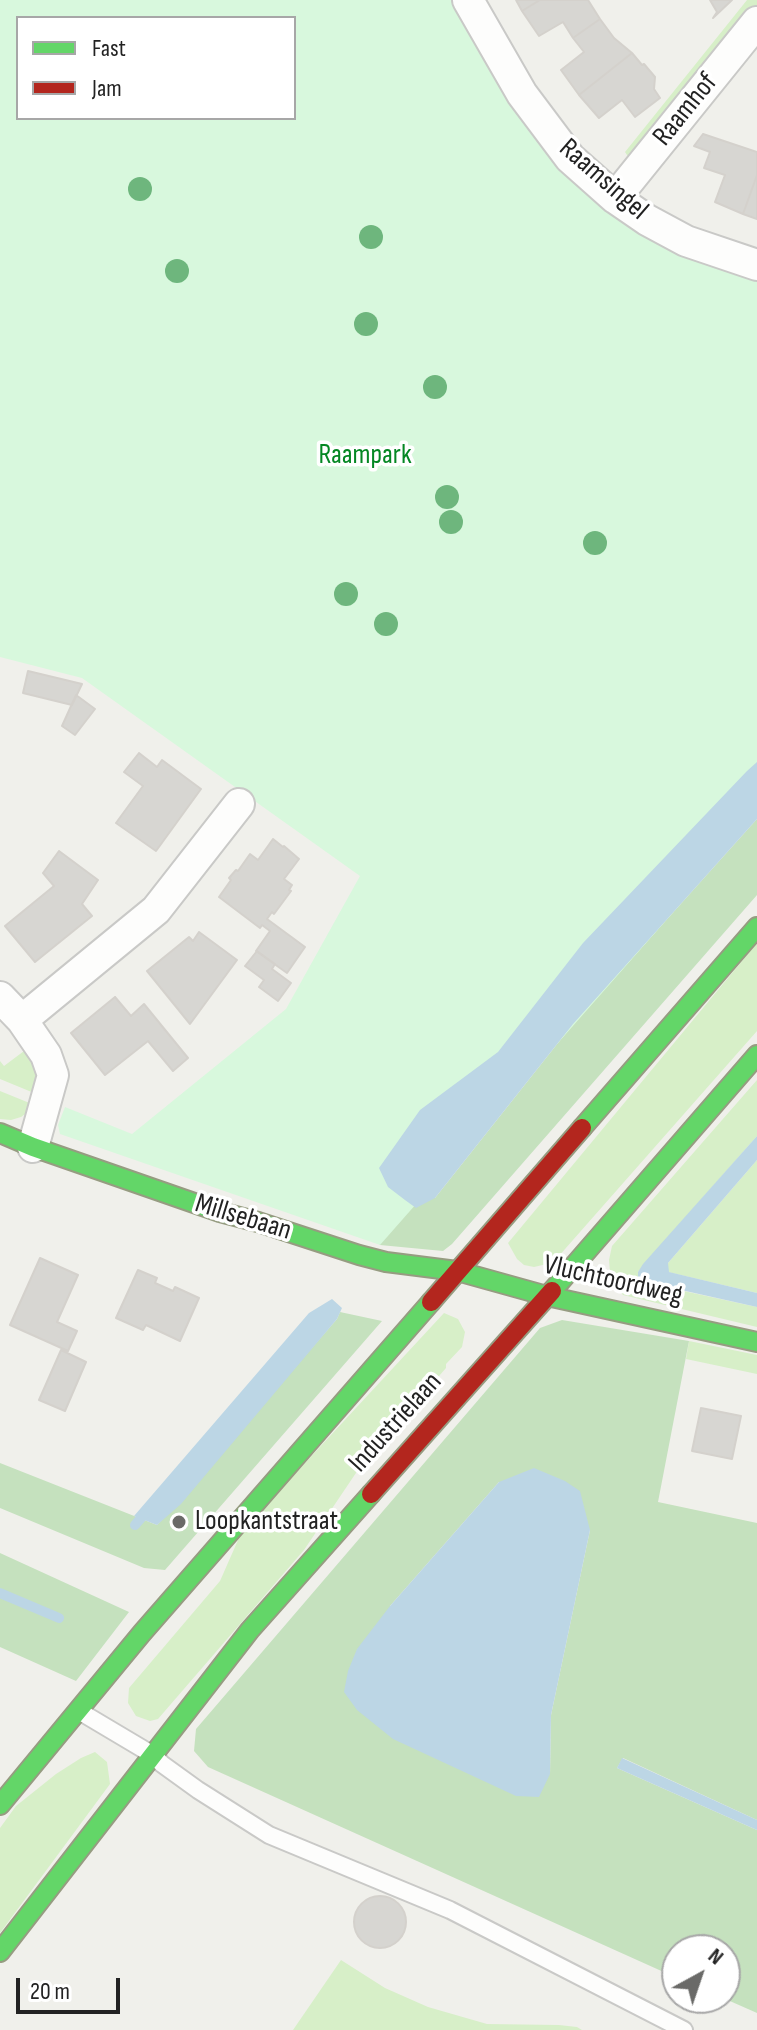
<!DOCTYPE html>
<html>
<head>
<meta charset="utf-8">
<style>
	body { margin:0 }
	#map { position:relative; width:757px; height:2030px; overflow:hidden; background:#f0f0eb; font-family:"Sofia Sans Condensed",sans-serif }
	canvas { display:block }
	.legend { position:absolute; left:16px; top:16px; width:280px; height:104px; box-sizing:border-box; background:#fff; border:2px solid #a7a7a7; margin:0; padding:10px 14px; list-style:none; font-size:24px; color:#222 }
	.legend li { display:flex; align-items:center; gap:16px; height:40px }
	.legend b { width:40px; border:2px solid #a7a7a7 }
	.north { position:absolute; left:661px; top:1934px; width:80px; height:80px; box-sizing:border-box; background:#fff; border:2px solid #a7a7a7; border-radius:50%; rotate:40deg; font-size:22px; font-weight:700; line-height:32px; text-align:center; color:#222 }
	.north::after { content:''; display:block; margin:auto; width:28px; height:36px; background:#6a6a68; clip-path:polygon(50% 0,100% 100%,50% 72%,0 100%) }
	.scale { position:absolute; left:16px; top:1978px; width:104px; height:36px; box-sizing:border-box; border:4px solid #222; border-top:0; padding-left:10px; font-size:24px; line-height:28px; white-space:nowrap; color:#222; -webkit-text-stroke:6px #fff; paint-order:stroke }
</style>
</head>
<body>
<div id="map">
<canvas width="757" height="2030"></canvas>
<ul class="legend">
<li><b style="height:10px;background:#63d668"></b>Fast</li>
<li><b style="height:10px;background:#b3261e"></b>Jam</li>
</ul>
<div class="north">N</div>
<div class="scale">20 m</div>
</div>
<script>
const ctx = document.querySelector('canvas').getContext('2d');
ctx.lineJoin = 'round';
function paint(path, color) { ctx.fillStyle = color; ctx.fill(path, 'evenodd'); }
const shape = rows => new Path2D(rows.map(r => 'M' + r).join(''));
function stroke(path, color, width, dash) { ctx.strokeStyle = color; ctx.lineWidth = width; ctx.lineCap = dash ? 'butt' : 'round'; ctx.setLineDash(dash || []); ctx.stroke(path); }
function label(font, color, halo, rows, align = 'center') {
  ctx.font = font + ' "Sofia Sans Condensed",sans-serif'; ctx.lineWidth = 7; ctx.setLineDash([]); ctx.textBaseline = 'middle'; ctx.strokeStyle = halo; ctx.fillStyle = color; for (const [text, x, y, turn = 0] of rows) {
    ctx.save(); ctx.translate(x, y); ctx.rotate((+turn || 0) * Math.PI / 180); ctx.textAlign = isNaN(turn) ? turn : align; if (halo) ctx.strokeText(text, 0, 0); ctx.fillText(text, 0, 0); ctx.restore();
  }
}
paint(shape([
	[747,0,757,0,757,7,631,161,625,152],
	[757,943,757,1031,558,1257,551,1263,534,1267,524,1265,517,1259,508,1243],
	[24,1051,30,1057,37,1074,37,1083,34,1093,0,1079,0,1061,4,1066],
	[757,1080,757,1136,638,1272,647,1283,757,1307,757,1327,623,1295,615,1285,610,1272,609,1260,612,1246],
	[0,1091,32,1104,28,1112,21,1117,11,1120,0,1119],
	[757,1160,757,1293,668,1272,668,1263],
	[444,1313,458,1319,465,1332,462,1347,446,1364,446,1368,360,1467,304,1550,158,1719,150,1721,136,1716,128,1703,129,1688,220,1581,242,1531],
	[689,1341,757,1355,757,1374,686,1359],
	[95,1752,107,1762,110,1784,0,1933,0,1828,16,1806,56,1774,81,1758],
	[341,1960,385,1988,428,2007,487,2024,559,2025,577,2027,582,2030,293,2030]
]), '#d7efc8');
paint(shape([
	[757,819,757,895,452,1244,443,1251,380,1245,285,1167,435,1198,573,1024],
	[340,1312,382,1321,165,1570,144,1568,0,1508,0,1463,157,1525,337,1319],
	[562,1320,689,1341,658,1502,757,1523,757,1820,623,1758,617,1768,757,1830,757,2013,723,1998,725,1998,725,1950,677,1950,677,1978,208,1767,194,1751,196,1729,540,1328],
	[499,1482,590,1530,551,1715,550,1774,390,1606],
	[0,1553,129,1612,76,1681,0,1647]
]), '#c5e1be');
paint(shape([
	[0,0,453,0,472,35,597,202,618,220,662,244,757,277,757,817,380,1245,60,1134,58,1125,65,1107,132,1134,286,1009,360,876,82,678,0,657],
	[18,18,294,18,294,118,18,118]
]), '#d8f8dd');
paint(shape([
	[757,762,757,819,573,1024,435,1198,416,1208,405,1200,388,1187,379,1168,420,1110,498,1052,583,943,747,771],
	[757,1136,757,1160,668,1263,669,1272,757,1293,757,1307,641,1281,638,1277,638,1272,643,1264],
	[332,1299,342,1308,337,1319,181,1504,157,1525,134,1516,309,1313],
	[534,1468,565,1481,580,1491,590,1530,551,1715,550,1774,539,1797,516,1796,393,1739,357,1710,344,1692,348,1671,357,1649,390,1606,499,1482],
	[622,1758,757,1820,757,1830,617,1768]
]), '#bcd6e5');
stroke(shape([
	[135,1525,147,1511],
	[0,1593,59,1618]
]), '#bcd6e5', 10);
const building = shape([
	[516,0,540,0,522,11,516,0],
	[540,0,588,0,600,19,573,38,563,22,539,36,522,11,540,0],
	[710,0,732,0,713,18,717,12,710,0],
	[600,19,614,38,632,53,579,95,561,70,584,52,573,38,600,19],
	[632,53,642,65,644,64,655,77,654,89,660,98,635,117,622,100,599,118,579,95,632,53],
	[703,134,757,152,757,175,743,214,715,202,725,175,704,168,710,152,694,146,703,134],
	[757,175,757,219,743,214,757,175],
	[28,671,82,684,72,705,23,693,28,671],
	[76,695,95,709,75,735,62,726,76,695],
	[139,753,157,767,162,760,201,789,156,851,116,823,143,786,124,772,139,753],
	[273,839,283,847,284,846,299,859,284,879,292,885,289,890,291,891,274,914,272,912,267,919,305,947,287,973,256,951,270,931,262,925,260,928,219,897,231,880,229,878,236,870,238,871,250,854,258,860,273,839],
	[59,851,98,880,82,904,92,916,35,962,5,926,54,886,43,873,59,851],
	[199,932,237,960,190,1024,147,971,189,937,193,941,199,932],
	[257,951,275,964,272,969,291,983,278,1001,259,987,264,980,245,966,257,951],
	[115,997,131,1016,144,1004,188,1058,173,1071,148,1041,105,1075,71,1033,115,997],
	[40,1258,78,1275,57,1322,77,1331,68,1351,10,1325,40,1258],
	[138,1270,157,1278,155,1283,173,1291,175,1287,199,1298,180,1341,146,1325,143,1330,116,1318,138,1270],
	[61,1350,86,1362,65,1411,39,1400,61,1350],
	[701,1408,741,1416,732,1459,692,1451,701,1408],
	'354 1922a26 26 0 1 1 52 0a26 26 0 1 1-52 0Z'
]);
paint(building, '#d7d6d2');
stroke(building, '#d4d1cc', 2);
const lane = shape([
	[79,1711,153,1755,162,1764,198,1790,269,1835,450,1910,684,2030]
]);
const street = shape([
	[468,0,522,94,570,158,615,198,647,220,686,241,757,265],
	[615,198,757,22],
	[0,997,22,1020,46,1055,53,1075,33,1147],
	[22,1020,156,910,239,804]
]);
const fast = shape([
	[582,1128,757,927],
	[0,1133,33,1147,220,1212,258,1222,359,1255,386,1262,457,1271,547,1296,757,1342],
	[552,1291,757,1055],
	[0,1805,142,1633,431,1302],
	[0,1952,250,1630,371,1494]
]);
const jam = shape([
	[431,1302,582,1128],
	[371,1494,552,1291]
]);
stroke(lane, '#c9c9c7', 20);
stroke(street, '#c9c9c7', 34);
stroke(fast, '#969c81', 22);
stroke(jam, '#969c81', 22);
stroke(lane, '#fdfdfc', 16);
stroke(street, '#fdfdfc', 30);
stroke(fast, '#63d668', 18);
stroke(jam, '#b3261e', 18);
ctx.fillStyle = '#6eb67d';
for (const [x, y] of [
	[140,189],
	[371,237],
	[177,271],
	[366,324],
	[435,387],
	[447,497],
	[451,522],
	[595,543],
	[346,594],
	[386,624]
]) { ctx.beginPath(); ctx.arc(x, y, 12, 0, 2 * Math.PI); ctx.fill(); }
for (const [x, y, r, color] of [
	[179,1522,8,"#6a6a68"]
]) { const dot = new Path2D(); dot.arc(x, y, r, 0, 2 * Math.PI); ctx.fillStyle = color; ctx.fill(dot); stroke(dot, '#fff', 3); }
label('28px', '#222', '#fff', [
	["Raamhof",686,110,-51],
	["Raamsingel",603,180,41],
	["Millsebaan",243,1218,17],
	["Vluchtoordweg",613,1281,13],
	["Industrielaan",396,1423,-48]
]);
label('28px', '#048723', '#fff', [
	["Raampark",365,456]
]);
label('28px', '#222', '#fff', [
	["Loopkantstraat",195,1522]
], 'left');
</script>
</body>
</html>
